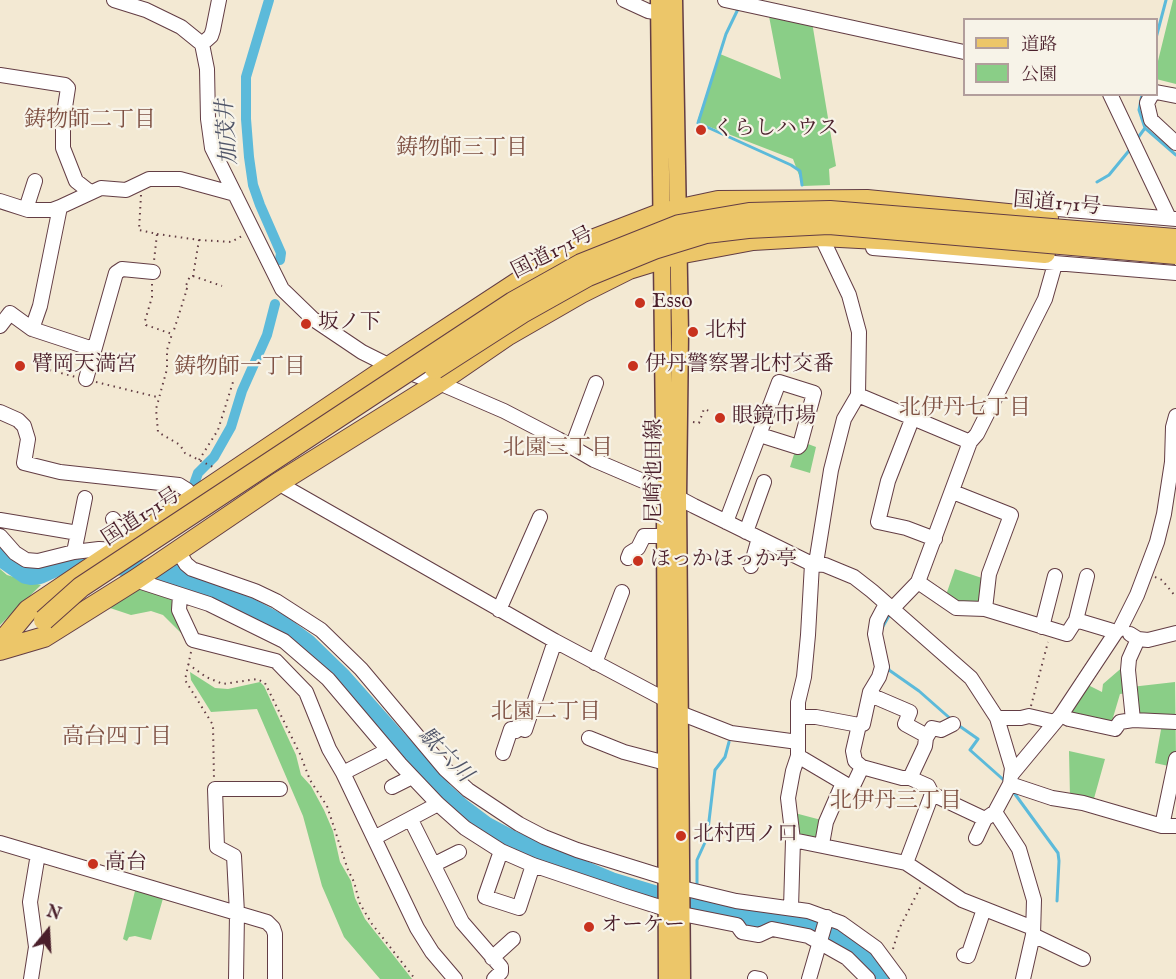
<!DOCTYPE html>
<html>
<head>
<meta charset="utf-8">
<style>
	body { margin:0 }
	#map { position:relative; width:1176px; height:979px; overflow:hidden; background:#f3e9d3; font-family:"IM FELL English","Noto Serif JP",serif }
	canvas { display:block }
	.legend { position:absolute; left:963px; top:18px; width:195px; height:78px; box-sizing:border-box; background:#f7f3e8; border:2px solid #b29e9c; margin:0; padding:8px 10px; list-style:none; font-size:18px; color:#4a1f2b }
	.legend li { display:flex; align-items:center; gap:12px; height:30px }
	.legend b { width:30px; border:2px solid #b29e9c }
	.north { position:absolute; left:18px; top:901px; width:60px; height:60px; -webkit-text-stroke:4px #f7f3e8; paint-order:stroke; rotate:18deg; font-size:16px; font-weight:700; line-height:24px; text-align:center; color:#4a1f2b }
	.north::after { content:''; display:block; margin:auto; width:21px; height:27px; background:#4a1f2b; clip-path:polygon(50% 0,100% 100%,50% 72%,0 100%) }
</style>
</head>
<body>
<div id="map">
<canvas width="1176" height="979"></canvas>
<ul class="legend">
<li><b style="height:8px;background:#ecc669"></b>道路</li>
<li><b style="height:16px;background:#8ace87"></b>公園</li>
</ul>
<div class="north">N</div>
</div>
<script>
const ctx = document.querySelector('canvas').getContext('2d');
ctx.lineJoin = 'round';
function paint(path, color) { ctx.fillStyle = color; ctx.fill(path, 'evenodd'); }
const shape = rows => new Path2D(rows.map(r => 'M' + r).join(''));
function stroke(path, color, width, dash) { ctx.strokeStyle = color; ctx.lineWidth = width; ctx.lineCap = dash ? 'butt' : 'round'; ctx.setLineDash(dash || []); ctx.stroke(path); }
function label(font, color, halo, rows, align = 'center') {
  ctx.font = font + ' "IM FELL English","Noto Serif JP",serif'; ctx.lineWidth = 4.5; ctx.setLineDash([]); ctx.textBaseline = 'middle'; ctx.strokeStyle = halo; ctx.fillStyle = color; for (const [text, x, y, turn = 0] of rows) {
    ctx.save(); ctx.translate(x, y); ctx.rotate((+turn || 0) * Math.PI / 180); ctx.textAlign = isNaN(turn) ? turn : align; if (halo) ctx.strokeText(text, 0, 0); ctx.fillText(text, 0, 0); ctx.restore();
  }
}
paint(shape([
	[1173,0,1176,0,1176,84,1156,79,1157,65],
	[768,11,812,22,836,166,829,169,830,185,803,186,793,159,697,122,720,54,781,79],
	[808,444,816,447,810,473,790,467,795,451,802,453,804,445],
	[0,569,7,575,41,585,0,625],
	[955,569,985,579,982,601,977,606,954,603,946,595],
	[141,586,173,597,191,639,188,644,184,636,163,615,151,611,131,615,110,608],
	[1125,665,1131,687,1175,682,1176,759,1173,767,1155,763,1162,724,1134,719,1128,693,1120,694,1112,721,1109,724,1067,711,1084,683,1102,692,1103,684],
	[190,672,215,688,228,689,260,682,264,686,296,755,301,775,311,786,324,810,333,831,340,862,351,881,355,898,365,919,412,979,380,979,344,937,322,886,303,816,257,709,211,712,191,680],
	[1069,751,1105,759,1093,802,1070,797],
	[791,812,825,821,821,840,795,837],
	[140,888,164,895,151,940,135,936,129,937,127,941,123,939,135,891]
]), '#8ace87');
stroke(shape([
	[739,7,726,34,698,123,791,165,800,171,802,185],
	[1156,38,1166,0],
	[1142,94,1139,110,1145,128,1176,155],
	[1137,139,1145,128],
	[1097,182,1109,175,1132,147],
	[882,628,890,614],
	[888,665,889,670,919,691,953,721],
	[958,725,978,739,970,750,1006,782],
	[1012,790,1058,853,1059,861,1057,901],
	[697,887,697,860,707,838,715,770,725,757,729,742],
	[697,897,697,908],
	[795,925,796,913]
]), '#5cbada', 3);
stroke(shape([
	[269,0,246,77,246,119,249,157,253,185,260,205,281,253,280,260],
	[192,490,198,473,214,457,231,427,242,391,267,335,275,304],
	[177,587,179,579,177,571,180,565]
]), '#5cbada', 10);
stroke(shape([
	[0,556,26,574,31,575,40,574,80,556,179,579,252,609,280,624,306,643,341,677,443,792,461,808,485,826,513,841,611,882,707,911,813,928,829,934,838,937,863,958,881,979]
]), '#5cbada', 20);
const minor = shape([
	[114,0,146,10,181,27,202,44,207,69,208,119,212,148,282,289,313,319,362,352,390,366,446,386,504,411,558,439,594,460,664,490,694,506,812,564,825,565,854,577,872,591,971,678,997,718,1012,768,1010,784,995,812,985,819,976,838],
	[624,0,648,11,669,14],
	[725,0,964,52],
	[202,44,211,36,213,30,219,0],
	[0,75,65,85,68,88,63,120,63,148,76,181,90,192],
	[1156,92,1176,96],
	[1110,94,1169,218],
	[1152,94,1147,103,1151,120,1176,143],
	[0,201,28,210,52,210,60,207],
	[1034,207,1176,219],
	[26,209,35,181],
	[821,236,849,295,859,332,858,395,970,442],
	[873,248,1176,273],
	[0,326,10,313,32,329,40,306,60,207,101,188,126,190,149,179,180,179,235,194],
	[32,329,93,349],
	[86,379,116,273,122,269,153,272],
	[0,412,18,420,24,426,28,439,24,463,60,472,179,485,187,490,190,500],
	[913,417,888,481,878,522,906,528,935,539],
	[572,447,596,383],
	[278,483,555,641,666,700,680,713,731,733,798,742],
	[113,519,130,541],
	[0,520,78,533,74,552],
	[726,522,779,382,814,393,800,445,798,447,760,435],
	[746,532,764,482],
	[78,533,85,498],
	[0,536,15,553,26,560,38,561,74,552,99,549,118,550],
	[178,551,186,564,192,569,255,591,276,601,321,630,361,669,445,769,468,790,519,824,544,837,577,850,667,878,682,888,736,901,808,911,841,923,876,948,899,979],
	[628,558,630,553,638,548,644,536,665,536],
	[751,566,759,538],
	[135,580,209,604,284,641,328,679,400,764,438,804,465,828,501,851,533,865,625,896,682,914,737,925,742,932,759,935,772,929,808,936,847,958,868,979],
	[918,582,956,608,985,609,989,574,1011,515,953,492],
	[180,595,179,610,193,640,276,661,306,692,329,749,343,773,417,928,432,952,455,979],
	[892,609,918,582,970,442,977,434,1045,299,1055,264],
	[985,609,1067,634,1076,620,1087,576],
	[499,610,540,517],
	[1076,620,1116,632],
	[1042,627,1055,576],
	[1130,634,1138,639,1148,640,1176,633],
	[1138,639,1129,659,1128,670,1133,720,1176,722],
	[595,663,622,592],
	[870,692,875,697,910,712,905,724,927,736],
	[1061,715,1069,719,1115,729,1120,722,1133,720],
	[798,717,816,717,859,725,853,751,855,761,862,767],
	[997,718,1021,718,1029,716,1055,722],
	[859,725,863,724,870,692,879,677,882,667,875,634,877,621,886,604],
	[589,738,624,752,666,763],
	[503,753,511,729,516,731,517,727,525,730,555,641],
	[798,756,852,788,862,767,902,778,910,778,928,786,932,794,985,819],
	[343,773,388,750],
	[1012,774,1061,715,1116,632,1120,629,1137,595,1157,542,1164,514,1172,462,1173,427,1176,416],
	[910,778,925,746,926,738,932,728,941,730,953,724],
	[1010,784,1052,798,1083,803,1162,826,1176,826],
	[392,787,412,777],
	[995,812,1019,849,1034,900,1033,935,1023,979],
	[411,820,462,922,501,967,501,972,494,979],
	[1162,826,1176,759],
	[374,838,438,804],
	[793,840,906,863,962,900,1033,928],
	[0,843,267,922,273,928,275,934,275,979],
	[822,844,826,822,843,783],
	[501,851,485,897,519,908,533,865],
	[906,863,932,794],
	[435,864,459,852],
	[791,908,793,840,788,798,793,771,798,756,798,702,804,677,808,635,812,564,817,557,831,470,844,419,858,395],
	[1033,935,1083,959],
	[964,955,968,956,984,909],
	[492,958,513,939],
	[755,978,760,979],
	[31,979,36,947,30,902,38,854],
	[236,979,237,913,234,856,217,847,215,789,280,789],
	[809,979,827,917]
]);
const major = shape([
	[659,0,665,520,667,979],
	[674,0,680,333,678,498,682,979]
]);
const highway = shape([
	[0,644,28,610,390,366,532,273,597,238,662,213,718,201,867,200,1048,218],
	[0,650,44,637,135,580,278,483,438,383,508,335,581,293,629,269,678,254,753,240,821,236,897,240,1045,253]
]);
stroke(minor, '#633d44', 16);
stroke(major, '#633d44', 19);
stroke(highway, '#633d44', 22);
stroke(shape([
	[141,195,139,230,157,234,154,261],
	[157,234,199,240,193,276,190,276,185,288,187,289,173,333],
	[199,240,231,242,242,236],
	[193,276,222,286],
	[152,284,152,297,145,321,146,325,172,334,167,350,167,369,156,409,158,432,180,445,185,453,213,467],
	[38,367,76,377],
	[96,382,157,397],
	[693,422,699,423,704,409,712,412],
	[199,460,218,430,233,382],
	[1155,577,1162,580,1176,597],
	[191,652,185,680,213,725,214,779],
	[188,664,206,677,223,684,257,679,265,683,300,754,310,780,327,806,348,870,354,882,360,904,372,924,415,979],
	[1031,706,1048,642],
	[893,949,899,929,921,886]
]), '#633d44', 2, [1.5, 4.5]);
stroke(minor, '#fff', 14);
stroke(major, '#ecc669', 16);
stroke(highway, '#ecc669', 20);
const highwayBridge = shape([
	[435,369,522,313,588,276,654,249,706,233,748,228,829,224,1176,254],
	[44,620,81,587,513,302,581,264,679,225,749,213,830,211,1176,239]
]);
stroke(highwayBridge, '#633d44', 22, []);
stroke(highwayBridge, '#ecc669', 20);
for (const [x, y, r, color] of [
	[701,130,6,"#c8321e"],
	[640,303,6,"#c8321e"],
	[306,324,6,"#c8321e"],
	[693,332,6,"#c8321e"],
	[20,366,6,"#c8321e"],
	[633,366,6,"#c8321e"],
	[720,418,6,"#c8321e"],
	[638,561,6,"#c8321e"],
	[681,836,6,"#c8321e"],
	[93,864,6,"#c8321e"],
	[589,927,6,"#c8321e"]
]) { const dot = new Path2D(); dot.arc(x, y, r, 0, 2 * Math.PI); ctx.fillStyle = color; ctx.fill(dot); stroke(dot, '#f7f3e8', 2); }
label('21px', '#4a1f2b', '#f7f3e8', [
	["くらしハウス",713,130],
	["Esso",652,303],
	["坂ノ下",318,324],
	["北村",705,332],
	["臂岡天満宮",32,366],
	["伊丹警察署北村交番",645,366],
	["眼鏡市場",732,418],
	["ほっかほっか亭",650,561],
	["北村西ノ口",693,836],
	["高台",105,864],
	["オーケー",601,927]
], 'left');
label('21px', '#4a1f2b', '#f7f3e8', [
	["国道171号",1057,205,5],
	["国道171号",553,254,-27],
	["尼崎池田線",656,471,-90],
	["国道171号",142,518,-33]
]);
label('22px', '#7e5042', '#f7f3e8', [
	["鋳物師二丁目",90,121],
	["鋳物師三丁目",462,149],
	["鋳物師一丁目",240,368],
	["北伊丹七丁目",965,409],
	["北園三丁目",558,449],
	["北園二丁目",546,713],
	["高台四丁目",117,738],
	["北伊丹三丁目",896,802]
]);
label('italic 22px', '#505568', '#f7f3e8', [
	["加茂井",229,132,-94],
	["駄六川",444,756,46]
]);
</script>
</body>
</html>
